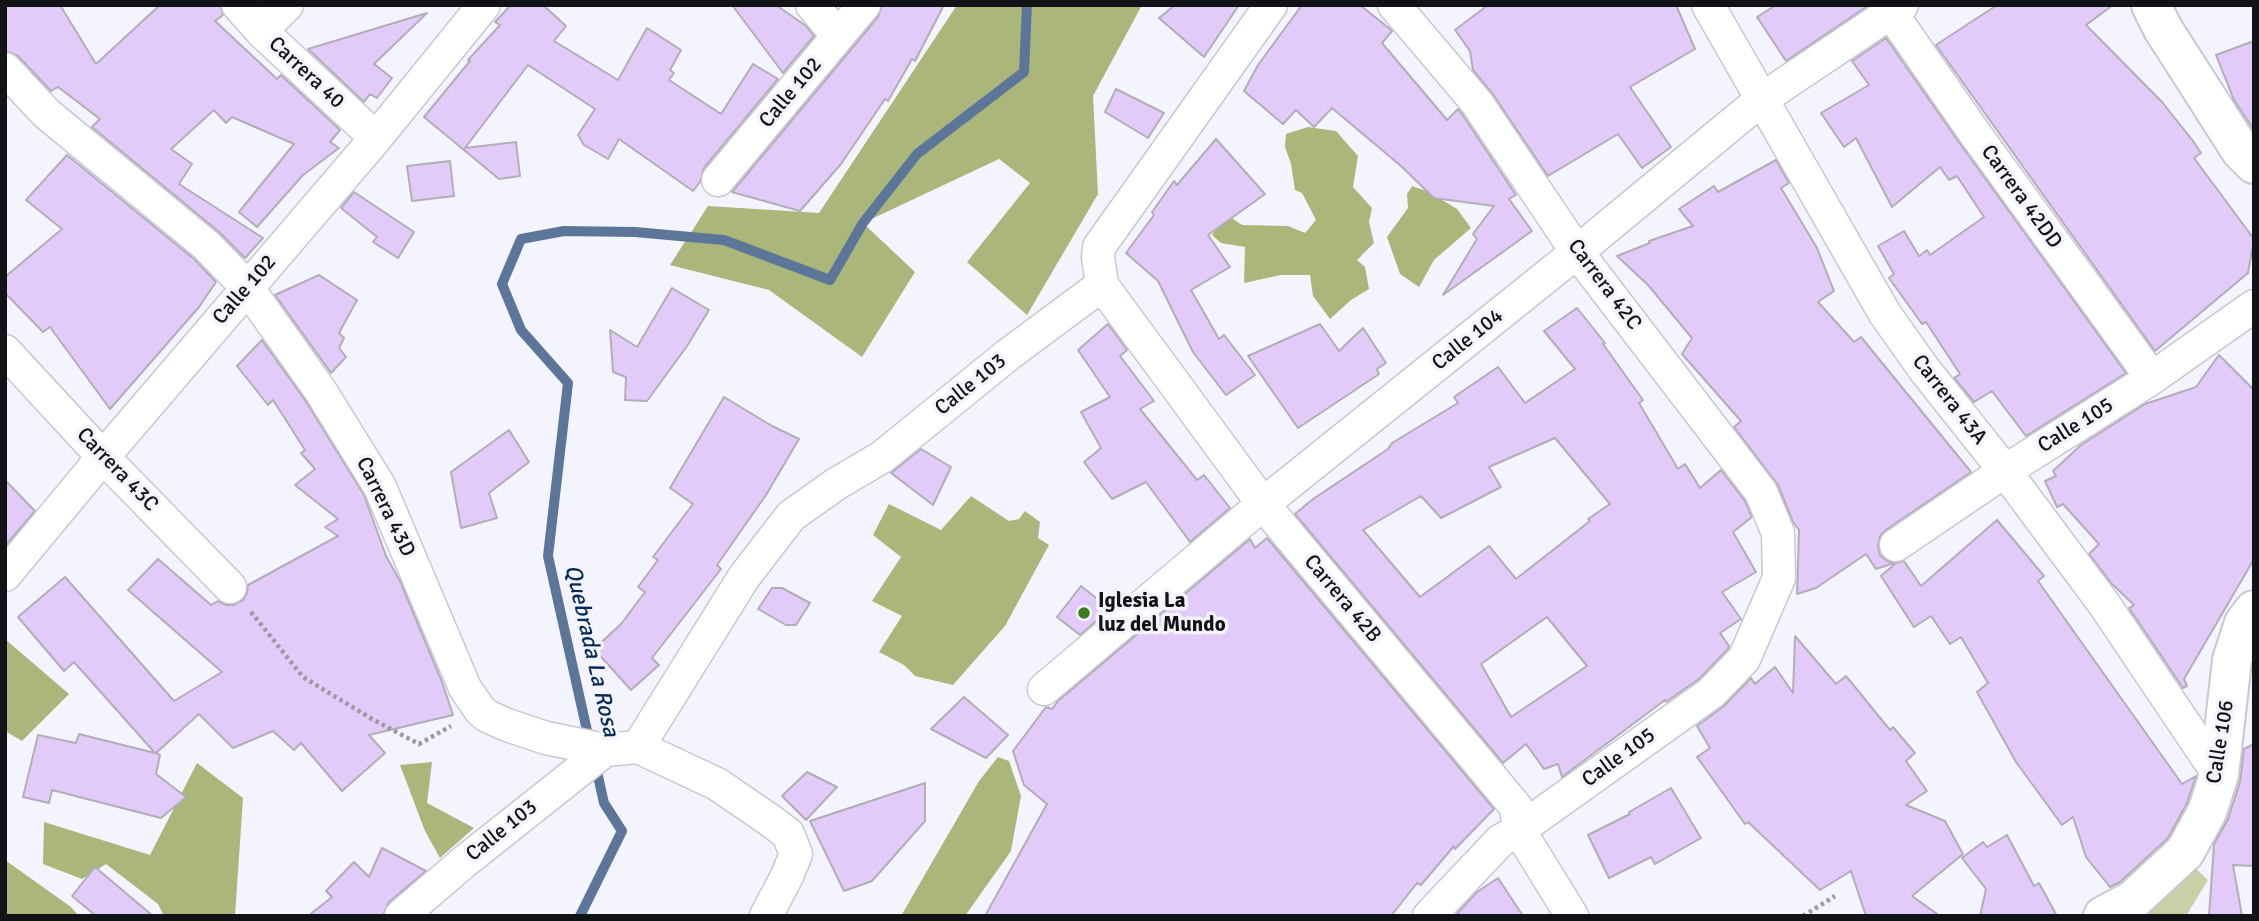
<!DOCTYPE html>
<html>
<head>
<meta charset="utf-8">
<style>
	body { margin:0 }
	#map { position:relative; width:2259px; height:921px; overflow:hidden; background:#f4f4ff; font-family:Signika,sans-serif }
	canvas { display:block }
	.frame { position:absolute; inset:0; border:7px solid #121316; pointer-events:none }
</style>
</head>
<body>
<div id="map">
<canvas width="2259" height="921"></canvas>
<div class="frame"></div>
</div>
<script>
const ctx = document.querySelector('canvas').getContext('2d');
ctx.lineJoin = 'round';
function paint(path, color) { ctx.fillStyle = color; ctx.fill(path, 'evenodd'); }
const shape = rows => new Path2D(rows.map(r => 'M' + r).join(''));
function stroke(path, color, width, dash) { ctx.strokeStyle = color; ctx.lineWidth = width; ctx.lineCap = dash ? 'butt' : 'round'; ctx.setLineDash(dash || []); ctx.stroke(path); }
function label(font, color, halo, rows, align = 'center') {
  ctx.font = font + ' Signika,sans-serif'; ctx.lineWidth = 7; ctx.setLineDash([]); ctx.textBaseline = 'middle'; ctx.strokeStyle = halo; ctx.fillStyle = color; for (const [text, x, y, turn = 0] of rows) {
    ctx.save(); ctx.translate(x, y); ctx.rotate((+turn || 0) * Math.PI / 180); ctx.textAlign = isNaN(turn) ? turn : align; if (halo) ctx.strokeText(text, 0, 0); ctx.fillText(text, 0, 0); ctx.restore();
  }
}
paint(shape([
	[2194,867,2208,880,2186,916,2145,916]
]), '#c8d1a6');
paint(shape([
	[957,5,1142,5,1093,96,1098,194,1027,315,967,262,1030,183,999,159,863,223,915,272,862,357,769,290,670,265,708,206,819,213],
	[1308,127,1336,131,1358,156,1353,187,1372,208,1369,222,1374,243,1357,260,1365,267,1369,289,1351,300,1330,319,1313,296,1310,275,1281,275,1244,283,1245,247,1221,243,1212,235,1226,214,1242,225,1288,226,1305,233,1316,220,1302,193,1295,190,1291,164,1285,147,1286,134],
	[1412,186,1429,192,1457,209,1471,228,1434,260,1419,287,1400,274,1387,237,1408,208,1407,194],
	[971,496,1009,521,1019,519,1025,511,1040,522,1038,538,1049,545,1005,626,953,685,915,676,904,665,879,652,902,616,872,601,901,557,873,535,889,504,941,530],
	[5,639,69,694,22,741,5,731],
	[998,757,1009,761,1021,796,1011,851,965,916,901,916,979,781],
	[432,762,427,803,474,828,440,858,425,831,400,765],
	[197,763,243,798,235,916,164,916,158,904,106,864,82,879,43,864,44,822,150,855],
	[5,860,71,907,79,916,5,916]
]), '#abb77a');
stroke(shape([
	[590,744,548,556,568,383,521,330,502,284,521,239,564,231,635,232,724,240,830,280,863,223,917,154,1024,72,1027,5],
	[580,916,622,831,604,803,595,763]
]), '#5c7699', 10);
const building = shape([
	[5,5,60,5,96,64,160,5,220,5,223,15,215,21,277,79,281,75,340,130,330,142,339,148,303,175,257,227,239,212,294,144,232,117,226,123,214,110,171,149,192,164,179,184,263,238,245,258,218,231,92,127,100,119,58,87,51,91,18,56,5,51,5,5],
	[511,5,543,5,566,26,554,41,618,80,647,28,681,50,670,70,674,73,669,80,721,114,753,64,778,79,704,168,700,182,693,191,619,139,608,159,584,145,578,135,595,109,528,65,465,148,516,142,520,176,499,179,424,117,470,61,468,60,500,25,495,22,511,5],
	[732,5,776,5,806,26,814,36,783,73,732,5],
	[882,5,944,5,915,61,912,59,888,101,885,99,841,164,800,211,732,192,878,17,882,5],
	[1175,5,1239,5,1204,57,1159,18,1175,5],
	[1302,5,1360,5,1390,29,1392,31,1382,43,1447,120,1458,109,1462,114,1516,195,1509,199,1532,231,1443,295,1477,239,1473,234,1494,206,1434,198,1401,166,1332,108,1314,127,1296,110,1283,124,1244,91,1258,65,1302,5],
	[1488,5,1676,5,1695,49,1630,87,1671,147,1642,168,1618,134,1548,176,1492,93,1473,70,1470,51,1455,30,1488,5],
	[1776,5,1869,5,1786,61,1757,17,1776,5],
	[1997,5,2113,5,2086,25,2162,102,2193,141,2201,153,2194,158,2254,239,2248,273,2155,351,1936,45,1997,5],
	[427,13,374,64,392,78,377,98,370,94,364,102,308,49,427,13],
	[1886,38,1956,138,2126,373,2026,436,1992,391,1974,402,1954,378,1960,374,1926,322,1922,324,1889,278,1894,274,1878,246,1904,231,1919,256,1927,250,1930,255,1984,217,1957,176,1949,180,1940,167,1892,207,1856,138,1844,147,1821,113,1869,85,1852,61,1886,38],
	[2254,41,2254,130,2234,100,2216,55,2254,41],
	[1116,89,1164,113,1148,138,1105,112,1116,89],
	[1216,139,1265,194,1208,235,1230,267,1191,290,1219,339,1224,335,1255,375,1226,395,1193,352,1158,281,1126,253,1154,215,1152,212,1174,181,1177,185,1216,139],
	[67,155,194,259,216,282,199,307,110,409,50,327,43,332,5,293,5,277,62,229,26,200,67,155],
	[1776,160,1789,183,1781,188,1817,248,1834,291,1818,302,1854,342,1861,337,1971,472,1886,530,1880,536,1878,546,1880,555,1887,561,1894,563,1876,569,1866,554,1816,588,1797,594,1799,530,1793,522,1778,485,1734,427,1741,421,1682,354,1692,338,1648,285,1617,256,1650,243,1649,241,1693,226,1679,209,1714,186,1718,192,1776,160],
	[450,161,454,196,412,201,407,166,450,161],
	[354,192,414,232,398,258,373,242,377,237,341,208,354,192],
	[319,275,357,300,339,333,344,338,339,348,346,357,331,373,275,295,319,275],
	[672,288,709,310,687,346,647,401,625,400,626,377,613,372,610,330,637,347,672,288],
	[1577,308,1605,343,1603,344,1643,400,1639,403,1678,469,1685,464,1700,488,1721,470,1745,501,1752,517,1733,532,1756,572,1722,592,1741,619,1720,633,1729,646,1728,649,1699,679,1666,702,1665,700,1562,777,1558,764,1544,769,1526,744,1503,763,1295,514,1313,499,1388,449,1392,443,1458,403,1454,397,1498,367,1525,403,1575,369,1544,331,1577,308],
	[1555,438,1610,504,1588,519,1590,521,1516,579,1489,546,1420,597,1363,530,1421,496,1441,518,1501,487,1489,467,1555,438],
	[1547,617,1587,666,1511,717,1481,664,1547,617],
	[1108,324,1127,350,1120,356,1154,401,1140,409,1197,480,1204,475,1230,508,1190,542,1146,482,1112,499,1084,462,1101,448,1081,412,1110,397,1078,350,1108,324],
	[1320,324,1339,351,1363,328,1386,363,1377,369,1379,374,1298,428,1248,356,1320,324],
	[262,340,305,400,364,495,386,556,400,581,442,682,453,715,369,735,385,753,342,791,301,743,294,750,273,731,233,748,199,714,156,753,160,755,156,774,186,797,161,818,52,790,49,803,23,797,38,735,76,743,79,734,155,753,74,662,64,671,18,617,65,577,174,701,222,672,128,590,158,559,211,605,218,601,226,605,234,605,243,600,247,593,248,585,338,536,325,527,338,519,295,485,315,469,301,453,305,450,273,400,268,405,237,366,262,340],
	[2219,355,2254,390,2254,559,2184,679,2187,686,2183,688,2129,608,2134,605,2112,584,2089,554,2099,544,2063,504,2057,507,2045,481,2056,476,2053,471,2081,445,2145,404,2196,387,2219,355],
	[724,397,772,426,799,439,766,495,717,565,721,569,652,658,659,665,631,690,594,649,621,624,645,592,638,587,658,560,653,557,693,504,670,488,724,397],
	[509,430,529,462,489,493,497,518,461,528,451,472,509,430],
	[921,449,951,467,933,505,891,473,921,449],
	[5,480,35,511,5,546,5,480],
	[1997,520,2044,576,2038,581,2182,784,2196,776,2187,803,2168,838,2120,882,2110,887,2086,857,2073,817,2062,825,2016,762,1977,692,1988,683,1961,637,1950,644,1931,616,1914,627,1881,576,1896,563,1904,561,1921,586,1997,520],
	[1267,538,1494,809,1455,849,1454,846,1421,885,1417,883,1391,916,985,916,1047,804,1024,785,1013,751,1046,707,1052,709,1058,701,1250,539,1255,548,1267,538],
	[1081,586,1110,609,1080,635,1057,617,1081,586],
	[772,588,782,588,810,603,796,625,786,625,758,609,772,588],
	[1795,636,1836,684,1846,676,1890,730,1893,727,1915,753,1906,761,1927,791,1906,805,1945,821,1963,854,1912,896,1940,916,1866,916,1851,871,1820,890,1748,822,1745,824,1697,757,1710,748,1697,726,1724,706,1751,678,1755,684,1775,667,1793,693,1795,636],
	[964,697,1008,735,986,758,931,729,964,697],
	[2254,744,2254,866,2233,865,2242,916,2209,916,2214,844,2228,819,2240,782,2244,749,2254,744],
	[807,772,837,787,806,820,782,796,807,772],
	[925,783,925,821,872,881,844,891,810,821,925,783],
	[1671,788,1701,838,1655,864,1651,857,1609,878,1588,835,1630,814,1629,812,1671,788],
	[2007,835,2034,886,2039,883,2057,916,1980,916,1986,889,1962,858,1983,842,1987,847,2007,835],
	[382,848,426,871,389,902,383,915,308,916,332,897,326,891,354,862,369,877,382,848],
	[95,867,153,916,96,916,72,896,95,867],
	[1498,878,1523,916,1455,916,1477,892,1498,878]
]);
paint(building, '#e3cbf9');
stroke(building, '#b2adb7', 2);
const street = shape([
	[238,5,261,31,376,138],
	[812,5,838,36],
	[1394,5,1477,103,1577,252,1761,492,1778,533,1779,578,1744,659,1711,693,1519,830,1500,841,1429,916],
	[1708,5,1885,314,1924,369,2005,471,2104,604,2219,775],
	[1892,14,1971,128,2152,378],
	[261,31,287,5],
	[5,69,46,113,206,245,247,287,320,390,380,487,465,688,480,710,487,716,507,725,546,738,605,750,638,747,717,784,771,821,788,834,796,854,787,876,766,916],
	[718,180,864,5],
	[1102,285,1263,504,1516,807,1519,830,1572,916],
	[5,351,103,457,230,587],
	[1896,545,2005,471,2152,378,2254,306],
	[5,575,103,457,376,138,484,5],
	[1044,689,1263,504,1577,252,1762,99,1902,5],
	[638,747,744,577,791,516,836,484,882,457,1009,354,1102,285,1098,257,1099,247,1271,5],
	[401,916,464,862,605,750]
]);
const secondary = shape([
	[2151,5,2163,29,2241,151,2254,164],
	[2103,916,2133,900,2185,852,2207,812,2219,775,2232,660,2244,623,2254,610]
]);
stroke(street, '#c8c8d2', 35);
stroke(secondary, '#c8c8d2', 42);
stroke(shape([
	[251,612,303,677,372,719,419,744,451,726],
	[1803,916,1835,896]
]), '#999aa2', 4.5, [3.5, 3.5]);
stroke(street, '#fff', 32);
stroke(secondary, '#fff', 38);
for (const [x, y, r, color] of [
	[1084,613,7,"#377c1f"]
]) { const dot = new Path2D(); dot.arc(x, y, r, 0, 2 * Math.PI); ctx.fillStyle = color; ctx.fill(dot); stroke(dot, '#f4f4ff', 2.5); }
label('21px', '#121316', '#f4f4ff', [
	["Carrera 40",306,73,43],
	["Calle 102",791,93,-50],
	["Carrera 42DD",2021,197,54],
	["Carrera 42C",1604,285,53],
	["Calle 102",245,290,-49],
	["Calle 104",1468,340,-39],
	["Calle 103",971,385,-39],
	["Carrera 43A",1949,400,52],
	["Calle 105",2076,426,-32],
	["Carrera 43C",117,470,46],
	["Carrera 43D",385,507,64],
	["Carrera 42B",1342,599,50],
	["Calle 106",2221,742,-81],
	["Calle 105",1619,758,-36],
	["Calle 103",502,831,-39]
]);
label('bold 21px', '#121316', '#f4f4ff', [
	["Iglesia La",1098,601],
	["luz del Mundo",1098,625]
], 'left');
label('italic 23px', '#042b57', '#f4f4ff', [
	["Quebrada La Rosa",591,651,77]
]);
</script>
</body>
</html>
